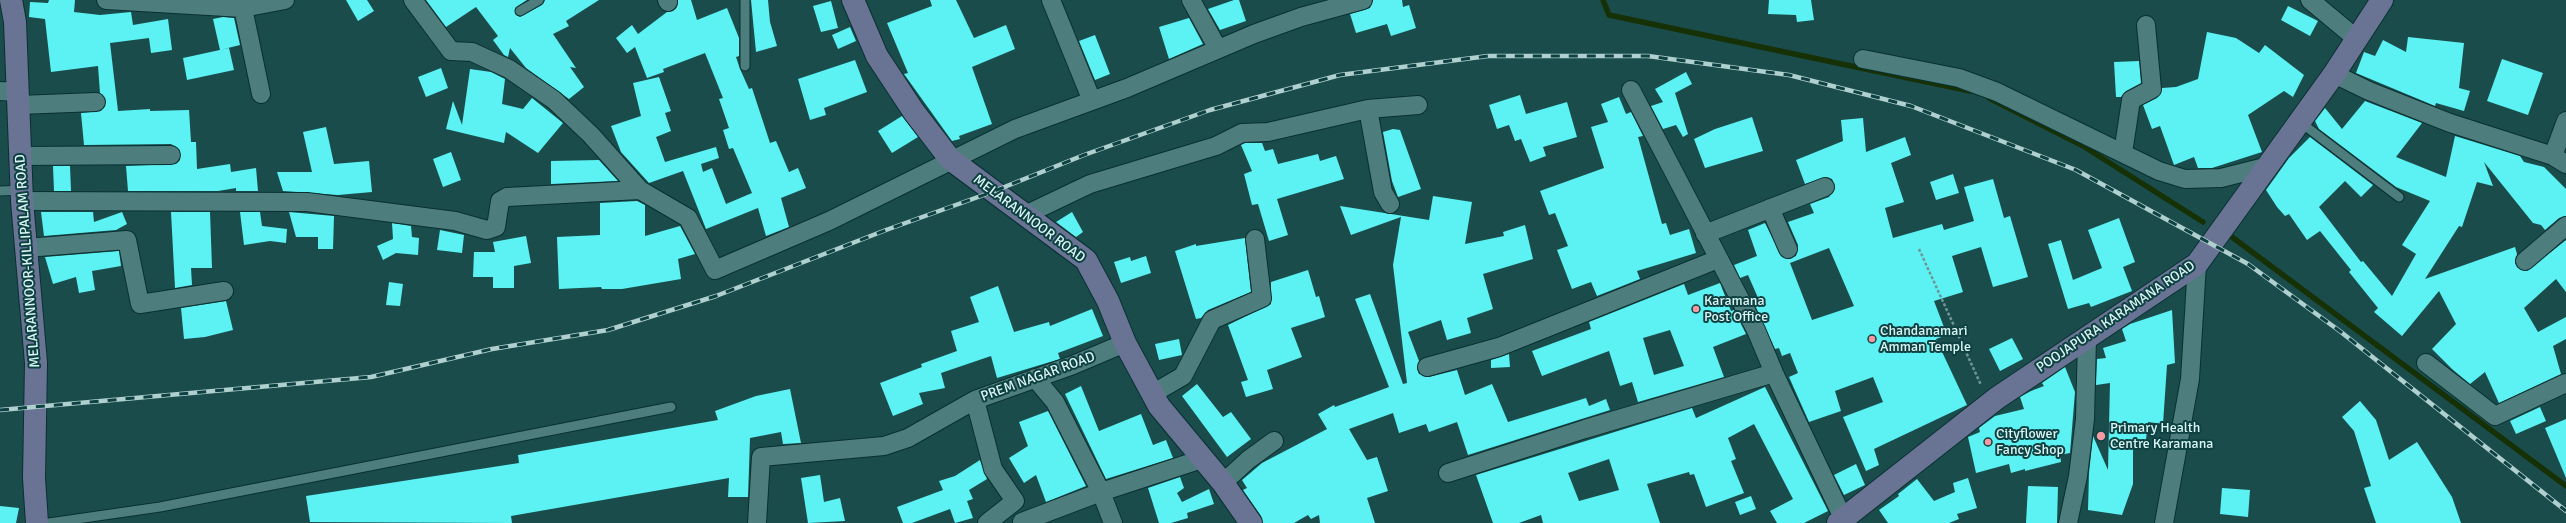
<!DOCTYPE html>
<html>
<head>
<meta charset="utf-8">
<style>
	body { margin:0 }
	canvas { display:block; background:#1a4c4c }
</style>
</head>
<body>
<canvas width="2566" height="523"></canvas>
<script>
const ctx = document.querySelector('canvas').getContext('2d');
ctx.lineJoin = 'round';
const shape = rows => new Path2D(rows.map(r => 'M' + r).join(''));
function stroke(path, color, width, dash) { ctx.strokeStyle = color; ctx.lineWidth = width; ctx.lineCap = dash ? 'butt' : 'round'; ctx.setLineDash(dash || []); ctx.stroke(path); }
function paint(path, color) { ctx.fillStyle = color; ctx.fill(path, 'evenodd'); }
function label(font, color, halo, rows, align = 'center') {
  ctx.font = font + ' Signika,sans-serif'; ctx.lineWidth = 4; ctx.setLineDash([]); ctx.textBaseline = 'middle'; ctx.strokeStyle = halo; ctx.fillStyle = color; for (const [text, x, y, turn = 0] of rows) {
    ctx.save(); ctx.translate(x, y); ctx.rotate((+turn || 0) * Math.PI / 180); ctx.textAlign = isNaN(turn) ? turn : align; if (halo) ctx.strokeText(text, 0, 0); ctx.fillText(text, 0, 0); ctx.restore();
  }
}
stroke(shape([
	[1603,0,1609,15,1970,91],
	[1989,98,2083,146,2203,222],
	[2232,237,2566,486]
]), '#173106', 5.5);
paint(shape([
	[49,0,75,0,74,12,100,15,131,12,133,25,168,19,172,50,151,53,149,38,110,43,118,111,150,109,150,111,189,110,191,142,196,142,197,169,230,164,231,172,256,168,258,191,236,191,236,188,218,191,128,191,126,166,176,164,180,160,180,150,171,144,84,145,81,113,101,111,106,102,100,93,98,66,51,72,45,19,29,17,30,2,48,3],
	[346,0,367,0,374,11,358,21],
	[426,0,527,0,515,8,515,14,520,17,542,5,545,0,599,0,566,21,569,26,553,34,576,68,570,67,584,87,569,99,526,68,510,48,508,57,504,55,493,40,498,36,476,7,446,27],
	[678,0,691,0,697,20,727,8,739,38,739,56,736,57,740,69,749,89,752,88,770,143,776,141,789,172,798,168,806,188,781,198,789,227,766,236,758,208,706,229,683,171,649,183,621,152,611,126,641,116,633,83,659,77,671,111,665,113,671,131,656,137,665,162,716,147,719,158,701,164,703,172,712,168,726,204,752,193,733,148,729,149,723,130,729,128,719,99,723,98,705,53,663,69,664,72,647,78,635,47,627,53,616,38,632,25,638,34,667,12,673,11,677,7],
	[751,0,768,0,770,22,777,46,756,52],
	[930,0,956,0,974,38,1006,25,1015,49,972,67,992,124,959,136,960,139,952,141,904,74,908,73,887,23,932,6],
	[1234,0,1239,0,1246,21,1220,30,1208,9],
	[1373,0,1402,0,1403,7,1409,5,1416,28,1391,36,1387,24,1356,33,1350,14,1370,8],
	[1769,0,1811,0,1814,20,1797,22,1796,15,1768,14],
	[831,1,838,28,821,32,813,6],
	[2288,6,2318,21,2310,36,2281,20],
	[223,17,234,18,240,45,220,50,213,19],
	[1189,18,1203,44,1169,59,1159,27],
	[850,27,856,41,838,49,832,35],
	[2207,32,2236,38,2259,53,2265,45,2304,75,2293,97,2284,91,2248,115,2262,152,2212,168,2198,168,2194,157,2174,165,2160,126,2152,129,2143,105,2157,98,2162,88,2176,87,2198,79],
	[1095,35,1110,74,1095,80,1079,41],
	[2408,37,2464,43,2459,88,2470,91,2464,111,2436,103,2435,106,2356,73,2364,52,2375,56,2383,40,2406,52],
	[229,48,234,70,187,80,183,58],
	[2502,59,2543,73,2528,115,2487,101],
	[855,60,867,92,824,108,826,115,810,120,798,79],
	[2139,61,2141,83,2126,91,2121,97,2116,97,2114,62],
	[441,68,448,88,426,97,418,77],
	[470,69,491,72,505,79,502,104,523,109,532,98,563,123,538,153,506,132,504,143,446,129,453,101,462,125],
	[1686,72,1692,84,1675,93,1688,134,1683,137,1676,125,1663,129,1651,106,1663,102,1655,89],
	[1520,95,1526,114,1567,102,1577,137,1543,147,1546,156,1530,162,1521,139,1515,141,1509,125,1497,129,1489,105],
	[1619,97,1626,114,1631,112,1643,136,1638,137,1662,224,1666,223,1670,235,1689,229,1696,253,1637,271,1640,279,1597,296,1591,282,1572,289,1557,250,1568,246,1555,213,1549,215,1540,191,1604,168,1591,127,1608,122,1601,104],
	[2365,101,2422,123,2396,157,2446,177,2455,136,2520,156,2524,162,2544,167,2566,189,2566,216,2559,218,2545,230,2541,225,2533,223,2484,162,2493,186,2477,182,2462,227,2459,226,2425,279,2515,247,2517,254,2515,263,2517,267,2527,271,2566,240,2566,292,2556,279,2524,308,2538,332,2566,317,2566,339,2553,346,2561,374,2499,403,2485,372,2470,384,2452,369,2432,349,2456,324,2439,291,2402,336,2374,312,2378,308,2349,272,2351,270,2320,231,2307,240,2289,214,2285,216,2277,207,2266,190,2289,158,2310,137,2373,185,2361,197,2345,181,2319,207,2361,262,2363,261,2392,296,2416,254,2402,245,2430,201,2396,187,2319,129,2315,121,2325,108,2342,129],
	[902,116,918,137,892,153,878,131],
	[1752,117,1763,151,1705,168,1694,139,1715,129],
	[1863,118,1866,152,1905,137,1911,155,1891,163,1904,202,1885,208,1893,238,1942,224,1944,230,1974,221,1964,187,1993,179,2004,218,2010,216,2028,277,1993,287,1981,247,1952,256,1963,292,1934,301,1947,335,1936,339,1967,405,1874,449,1879,465,1866,471,1843,417,1883,402,1873,377,1835,391,1841,411,1809,422,1789,377,1798,373,1790,353,1782,356,1779,348,1775,349,1754,303,1759,300,1748,275,1740,278,1734,265,1757,256,1748,230,1765,223,1782,257,1787,259,1796,256,1798,245,1788,222,1814,213,1810,204,1829,197,1835,188,1832,179,1826,177,1805,184,1796,160,1843,141,1841,120],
	[1829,248,1854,306,1812,320,1790,263],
	[326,127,334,164,369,161,372,192,338,195,283,191,277,172,312,172,303,132],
	[1393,129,1400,130,1421,189,1398,197,1392,181,1383,132],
	[1245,143,1262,143,1265,151,1273,149,1278,164,1318,154,1320,161,1336,156,1344,179,1277,199,1288,235,1269,241,1258,204,1252,205,1244,174,1252,171,1241,145],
	[451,152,461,180,443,187,433,159],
	[599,160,618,181,551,184,551,161],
	[53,166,70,166,71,191,54,191],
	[1953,174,1959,193,1936,200,1930,182],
	[1433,196,1472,202,1465,244,1504,236,1503,232,1525,225,1533,259,1483,274,1493,309,1467,318,1471,333,1447,340,1441,320,1408,332,1419,361,1417,369,1419,374,1429,377,1457,370,1465,395,1492,384,1508,422,1586,398,1589,406,1606,399,1610,410,1468,455,1457,422,1429,432,1426,424,1399,433,1393,413,1349,429,1367,460,1377,457,1388,491,1367,498,1375,523,1320,523,1319,515,1311,519,1308,515,1294,523,1263,523,1261,516,1243,490,1247,488,1242,480,1262,463,1327,429,1318,414,1334,405,1335,407,1389,387,1355,299,1370,294,1403,384,1407,383,1393,265,1401,217,1351,235,1340,206,1429,220],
	[637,201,645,205,645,236,680,226,695,254,678,259,681,279,622,289,602,289,601,287,559,289,557,237,600,235,600,203],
	[41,212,93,212,94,222,122,212,127,224,116,230,44,236],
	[171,212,210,212,212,268,191,268,192,285,175,288],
	[240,212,260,212,262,226,287,229,286,243,270,241,244,245],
	[289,212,334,216,333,249,318,249,318,237,296,237],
	[1072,212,1083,232,1076,237,1056,222],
	[2119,218,2135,262,2123,267,2132,291,2091,307,2089,303,2068,309,2048,244,2061,240,2073,280,2102,268,2088,230],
	[392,223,411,226,412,237,419,238,418,255,396,253,383,260,377,246,393,239],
	[440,230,464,235,462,253,437,250],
	[526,236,531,263,514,266,514,288,493,288,493,277,473,277,474,252,495,252,493,242],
	[1245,238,1251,292,1208,310,1201,318,1196,319,1175,251,1196,244,1196,246],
	[119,251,121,266,92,271,95,290,79,293,76,277,53,284,45,257],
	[1146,256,1151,273,1121,283,1114,262,1130,257,1131,261],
	[1308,270,1316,297,1319,296,1325,317,1291,328,1302,357,1267,370,1273,389,1246,397,1241,382,1248,380,1228,325,1271,304,1271,282],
	[389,282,403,284,400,306,386,305],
	[1720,283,1731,311,1734,310,1746,334,1713,347,1724,377,1638,402,1632,382,1620,386,1609,351,1542,376,1532,351,1591,329,1589,322,1684,284,1688,295],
	[1670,330,1684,366,1654,375,1643,338],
	[998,286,1014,332,1049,322,1050,326,1092,309,1103,336,1058,353,1060,359,997,378,991,356,941,373,945,388,919,393,923,404,893,416,880,383,922,367,921,364,957,351,951,331,979,322,970,297],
	[226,301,233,330,205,337,184,339,181,308],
	[2172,310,2175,363,2167,365,2163,424,2148,422,2145,448,2133,447,2133,484,2122,515,2088,510,2089,473,2093,436,2108,470,2110,383,2096,385,2097,359,2106,358,2103,348,2126,341,2122,329,2130,324],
	[2012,338,2023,359,2000,371,1989,349],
	[1179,339,1182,355,1159,360,1155,344],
	[1509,354,1510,367,1491,368,1491,360],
	[2065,367,2075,392,2070,453,2060,455,2061,462,2025,471,2025,469,2011,473,2009,464,1976,473,1968,437,1980,432,1979,428,1995,416,2024,409,2020,397,2031,391,2044,386,2042,383],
	[1197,384,1223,417,1231,412,1251,439,1227,457,1182,396],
	[1081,386,1099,431,1141,414,1153,445,1166,440,1173,458,1106,479,1065,394],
	[1765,387,1828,511,1804,523,1777,523,1770,511,1793,499,1754,424,1728,438,1736,459,1731,461,1744,493,1706,507,1694,474,1690,475,1689,472,1647,484,1660,523,1543,523,1541,515,1519,523,1493,523,1476,475,1692,408,1696,418],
	[1609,459,1619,490,1579,501,1568,473],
	[790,389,801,443,783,444,781,432,750,438,748,497,728,497,729,478,511,516,512,523,310,522,306,496,519,463,518,455,718,420,715,411,756,396],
	[2360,401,2376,420,2389,460,2417,442,2452,497,2461,523,2376,523,2364,488,2371,486,2354,431,2342,417],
	[2540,407,2546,421,2516,434,2510,421],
	[1048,411,1086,486,1046,502,1036,475,1024,483,1009,458,1028,446,1019,422],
	[2566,419,2566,478,2545,428],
	[980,460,987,479,969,490,973,499,967,501,973,518,955,523,950,509,912,523,903,523,897,507,943,490,939,481,955,476],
	[1856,464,1865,485,1844,495,1834,475],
	[820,475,824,502,840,498,845,521,808,523,801,478],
	[1180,477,1184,488,1177,493,1182,502,1209,489,1214,504,1187,513,1188,518,1171,523,1159,523,1148,488],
	[1968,478,1977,508,1957,514,1959,519,1949,523,1888,523,1879,510,1899,496,1898,494,1917,479,1934,501,1955,492,1953,483],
	[2028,486,2058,487,2057,523,2026,523],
	[2222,488,2250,490,2248,517,2220,514],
	[1751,496,1756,509,1740,515,1735,502],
	[0,506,19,508,16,523,0,523]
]), '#5cf2f3');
const lane = shape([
	[520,11,539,0],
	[745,66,745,0],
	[2300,122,2399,197],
	[0,191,22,190],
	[49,523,160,507,671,407]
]);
const street = shape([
	[106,0,243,8,285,0],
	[413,0,451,51,472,52,509,69,554,100,591,135,640,190,688,218,715,270,829,221,1015,129,1127,88,1254,34,1301,17,1363,0],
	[667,0,668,2],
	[1051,0,1092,101],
	[1191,0,1218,49],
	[2310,0,2358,40],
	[243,8,261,94],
	[1863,59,1959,78,1997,92,2159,171,2185,179,2221,178,2265,167],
	[2334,74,2369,91,2450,123,2553,156,2566,164],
	[1631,90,1756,330,1774,373,1843,518],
	[0,91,18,92],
	[19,105,96,102],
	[1368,109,1383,192,1390,204],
	[2123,153,2131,100,2152,89,2146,25],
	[20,156,171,155],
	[2553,156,2566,121],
	[22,201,307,202,455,221,487,230,496,227,500,201,507,197,640,190],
	[1770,208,1788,249],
	[1025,215,1090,184,1216,146,1242,133,1268,132,1368,109,1418,105],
	[1705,234,1825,187],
	[26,248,127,240,140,304,224,291],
	[2525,261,2566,226],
	[2426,363,2495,416,2566,383],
	[1427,367,1499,347,1718,259],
	[1035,378,1055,402,1101,492,1113,523],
	[1152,394,1183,376,1212,320,1262,298,1255,239],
	[1448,473,1585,429,1774,373],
	[1223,483,1248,460,1274,441],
	[1022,522,1101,492,1202,459],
	[757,523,761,457,884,446,908,438,975,400],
	[987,523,1015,501,993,469,975,400,1073,365,1125,343],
	[2068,523,2078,476,2085,419,2087,339],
	[2164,523,2190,379,2197,264]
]);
const secondary = shape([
	[11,0,15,22,22,201,36,363,34,478,37,523],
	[853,0,877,56,914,112,950,159,1086,260,1108,301,1125,343,1159,406,1223,483,1251,523],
	[1838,523,1997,398,2197,264,2334,74,2382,0]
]);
stroke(lane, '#093031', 11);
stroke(street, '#093031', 20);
stroke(secondary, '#093031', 24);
stroke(shape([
	[1919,249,1981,385]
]), '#6f9696', 2.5, [3, 2]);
stroke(lane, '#4d7d7d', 9);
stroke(street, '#4d7d7d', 18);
stroke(secondary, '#697494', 22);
const rail = shape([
	[0,410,371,377,492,349,608,330,716,296,886,230,992,192,1084,155,1210,110,1340,75,1488,56,1648,56,1789,75,1911,106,2076,170,2248,264,2341,332,2566,511]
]);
stroke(rail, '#b0cfcf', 4.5);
stroke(rail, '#0d4142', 3, [9]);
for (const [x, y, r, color] of [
	[1696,309,4,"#f49aa0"],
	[1872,339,4,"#f49aa0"],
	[2101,436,5,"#f49aa0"],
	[1988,442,4,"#f49aa0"]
]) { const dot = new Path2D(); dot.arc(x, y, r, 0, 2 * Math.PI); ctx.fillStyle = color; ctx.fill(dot); stroke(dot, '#0d4142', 1.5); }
label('14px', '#dcf5f5', '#0d4142', [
	["MELARANNOOR ROAD",1029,219,37],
	["MELARANNOOR-KILLIPALAM ROAD",28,261,-94],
	["POOJAPURA KARAMANA ROAD",2116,317,-34],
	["PREM NAGAR ROAD",1038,377,-20]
]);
label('14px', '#dcf5f5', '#0d4142', [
	["Karamana",1704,301],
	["Post Office",1704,317],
	["Chandanamari",1880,331],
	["Amman Temple",1880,347],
	["Primary Health",2110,428],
	["Centre Karamana",2110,444],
	["Cityflower",1996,434],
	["Fancy Shop",1996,450]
], 'left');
</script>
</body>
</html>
